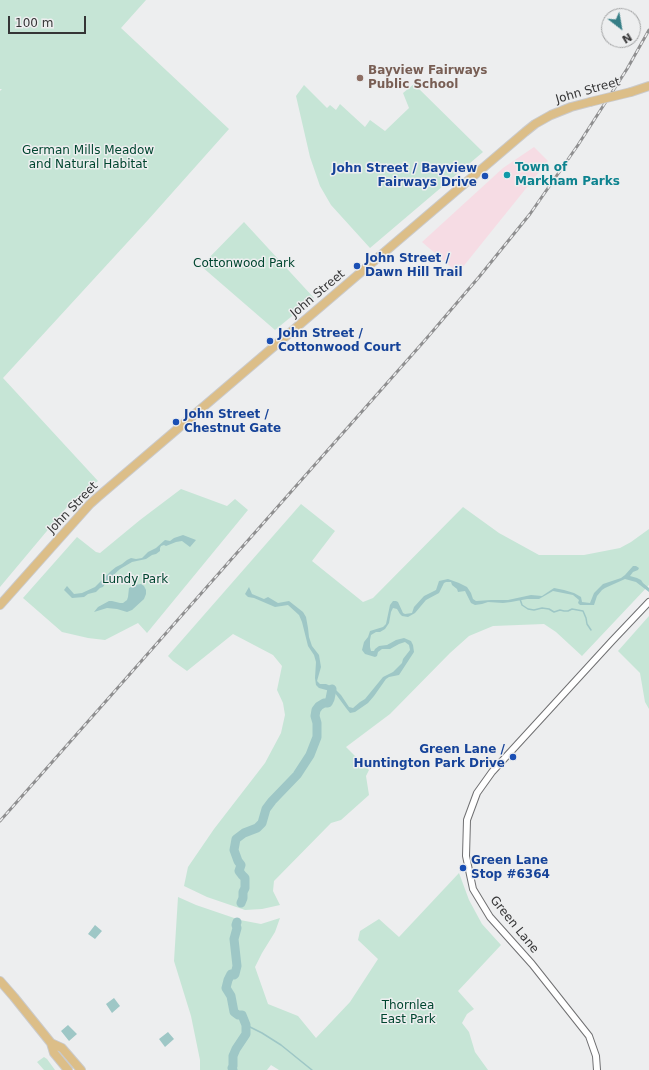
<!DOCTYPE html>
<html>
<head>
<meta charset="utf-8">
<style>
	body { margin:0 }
	#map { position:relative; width:649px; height:1070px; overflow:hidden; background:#edeeef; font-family:"DejaVu Sans",sans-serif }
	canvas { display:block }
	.north { position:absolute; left:601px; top:8px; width:40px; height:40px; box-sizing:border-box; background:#edeeef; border:1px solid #a3a4a5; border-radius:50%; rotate:149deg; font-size:11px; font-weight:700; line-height:16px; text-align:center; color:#353536 }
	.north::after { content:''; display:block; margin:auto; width:14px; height:18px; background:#367e86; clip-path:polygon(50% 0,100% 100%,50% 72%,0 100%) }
	.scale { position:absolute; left:8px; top:16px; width:78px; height:18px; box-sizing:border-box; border:2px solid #353536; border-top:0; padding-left:5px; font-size:12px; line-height:14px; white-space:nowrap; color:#353536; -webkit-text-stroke:3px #edeeef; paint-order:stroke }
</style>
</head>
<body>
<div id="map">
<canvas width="649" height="1070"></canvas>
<div class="north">N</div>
<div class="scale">100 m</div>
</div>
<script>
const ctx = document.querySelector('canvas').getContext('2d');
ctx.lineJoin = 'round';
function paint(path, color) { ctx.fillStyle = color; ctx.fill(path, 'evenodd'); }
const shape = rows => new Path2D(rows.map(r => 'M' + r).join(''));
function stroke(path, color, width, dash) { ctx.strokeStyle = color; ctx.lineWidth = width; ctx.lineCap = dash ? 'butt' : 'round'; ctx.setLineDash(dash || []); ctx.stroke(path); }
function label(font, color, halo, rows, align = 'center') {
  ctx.font = font + ' "DejaVu Sans",sans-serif'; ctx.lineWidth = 3; ctx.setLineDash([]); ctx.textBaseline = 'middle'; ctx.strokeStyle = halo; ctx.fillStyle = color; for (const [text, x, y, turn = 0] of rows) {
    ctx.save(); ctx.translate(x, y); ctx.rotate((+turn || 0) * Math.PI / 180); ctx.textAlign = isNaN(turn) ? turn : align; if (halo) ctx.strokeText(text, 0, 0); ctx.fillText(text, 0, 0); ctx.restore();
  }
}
paint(shape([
	[534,147,548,161,458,273,422,242,503,168]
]), '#f6dce4');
paint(shape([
	[0,0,146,0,121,28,229,129,148,220,3,378,98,481,72,501,0,587,0,91,2,89,0,89],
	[414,84,483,152,370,248,331,205,320,186,310,157,296,96,304,85,327,108,330,105,336,110,340,104,365,127,370,120,385,131,409,108,403,93],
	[244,222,314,298,275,330,201,266],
	[181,489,227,506,235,499,248,510,147,633,138,623,105,640,88,638,62,632,23,598,77,537,96,552,100,553,140,520],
	[301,504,335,531,312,561,363,602,373,598,463,507,499,533,539,555,584,555,620,548,631,542,649,529,649,585,582,656,556,632,544,624,493,626,469,636,450,653,390,714,346,747,369,770,366,776,369,795,341,820,331,823,274,881,273,891,280,905,262,909,245,910,207,897,184,886,188,867,214,829,265,763,281,733,285,715,283,703,277,690,282,666,273,655,233,634,187,671,173,661,168,656],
	[649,616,649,709,645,702,640,673,618,651],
	[459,873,469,900,482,924,501,945,458,991,474,1009,467,1014,462,1023,469,1032,475,1052,488,1070,279,1070,271,1065,267,1070,200,1070,200,1060,191,1016,174,961,178,897,196,905,240,920,261,924,280,918,275,932,262,953,255,967,268,1004,298,1016,316,1038,350,1002,378,959,358,940,360,931,379,919,399,937],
	[44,1057,47,1059,55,1070,44,1070,37,1062]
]), '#c6e5d6');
paint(shape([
	[183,535,196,540,190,547,182,541,176,542,166,546,164,545,161,546,160,548,160,551,156,554,152,555,146,559,132,562,120,569,106,582,103,587,100,588,96,592,88,594,84,597,72,598,64,590,67,586,74,594,82,593,95,587,111,571,116,567,122,564,127,560,131,558,136,559,142,558,148,552,156,548,165,540,170,541,174,538],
	[633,566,636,566,639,568,638,570,633,572,630,576,637,578,641,580,643,583,649,588,649,592,636,582,625,579,605,588,602,590,597,596,594,605,580,605,578,603,579,600,573,595,553,591,539,599,527,599,511,602,503,603,488,602,482,604,475,605,471,603,465,591,458,592,457,589,452,585,451,582,446,582,444,583,439,593,426,600,415,613,408,617,402,616,400,614,397,609,393,608,391,612,389,623,385,629,380,632,376,632,371,635,370,640,370,647,371,651,374,651,375,649,379,646,387,645,396,640,404,638,411,641,413,645,414,652,399,675,389,677,386,679,374,696,368,703,355,712,350,713,346,708,335,693,330,691,319,688,316,685,315,678,316,662,314,655,308,646,302,622,299,615,288,605,275,607,254,598,248,597,245,594,249,587,252,594,264,599,268,597,278,603,289,601,303,612,306,617,308,628,309,637,312,646,319,655,321,667,317,681,320,684,326,684,333,687,341,695,349,707,353,708,360,702,365,699,383,677,393,672,402,663,403,659,410,650,409,645,405,642,399,644,390,649,382,649,378,652,377,656,375,657,365,654,362,650,364,642,368,637,370,631,383,627,386,624,390,605,393,601,396,601,398,602,403,613,405,614,412,613,414,607,424,596,436,590,439,581,448,579,459,583,467,587,471,593,473,599,476,601,491,600,508,600,531,595,542,596,554,588,564,590,574,593,581,597,582,602,590,603,594,593,603,584,621,578,625,575],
	[141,584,144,586,146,590,146,594,144,599,132,610,127,612,117,609,107,608,94,612,98,607,109,601,112,601,120,603,123,603,127,600,128,597,129,588,135,585],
	[95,925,102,931,95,939,88,934],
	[114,998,120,1006,112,1013,106,1004],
	[68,1025,77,1034,69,1041,61,1031],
	[168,1032,174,1039,165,1047,159,1039]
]), '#9ec7c6');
stroke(shape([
	[520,599,522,605,528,609,534,610,542,608,549,609,554,612,560,610,564,611,568,611,572,609,583,611,586,618,587,624,591,630],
	[246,1025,262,1033,281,1045,312,1070]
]), '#9ec7c6', 1.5);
stroke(shape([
	[241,903,243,898,243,892,245,888,245,878,242,875,239,871,241,865,238,861,234,850,236,839,244,833,257,828,262,823,266,809,272,801,297,775,310,755,317,737,317,723,315,716,316,710,319,706,324,703,328,703,330,699,332,689],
	[233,1070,232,1068,233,1066,233,1056,236,1049,246,1034,246,1025,242,1015,238,1015,234,1012,231,996,226,988,228,980,231,974,234,975,235,974,237,966,234,939,237,928,236,925,237,922]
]), '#9ec7c6', 9);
const minor = shape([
	[597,1070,596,1056,589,1036,532,964,490,917,473,889,466,856,467,820,477,793,492,772,612,641,649,602]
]);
const major = shape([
	[631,92,649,86],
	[0,605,90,504,99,496,525,132,535,124,551,115,571,107,590,102],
	[0,981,14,997,51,1043,54,1053,68,1070],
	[51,1043,62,1048,81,1070]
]);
stroke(minor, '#707072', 8);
stroke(major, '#cacacb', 10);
stroke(minor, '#fff', 6);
stroke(major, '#dcbe88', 8);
const rail = shape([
	[0,821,426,339,479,277,530,214,578,145,627,69,649,30]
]);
stroke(rail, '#8f8f90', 3);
stroke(rail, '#edeeef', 1.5, [4.5]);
const majorBridge = shape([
	[590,102,631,92]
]);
stroke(majorBridge, '#cacacb', 10, []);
stroke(majorBridge, '#dcbe88', 8);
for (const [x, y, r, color] of [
	[360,78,4,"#8d6e63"],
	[507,175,4,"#0f9aa8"],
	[485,176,4,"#1a4fb4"],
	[357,266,4,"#1a4fb4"],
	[270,341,4,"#1a4fb4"],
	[176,422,4,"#1a4fb4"],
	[513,757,4,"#1a4fb4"],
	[463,868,4,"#1a4fb4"]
]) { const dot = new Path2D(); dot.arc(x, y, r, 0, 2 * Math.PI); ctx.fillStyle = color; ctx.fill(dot); stroke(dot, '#edeeef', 1.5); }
label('bold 12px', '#785e54', '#edeeef', [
	["Bayview Fairways",368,71],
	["Public School",368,85]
], 'left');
label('12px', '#353536', '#edeeef', [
	["John Street",588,91,-16],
	["John Street",318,294,-40],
	["John Street",73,508,-46],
	["Green Lane",514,925,51]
]);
label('12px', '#014630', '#edeeef', [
	["German Mills Meadow",88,151],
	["and Natural Habitat",88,165],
	["Cottonwood Park",244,264],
	["Lundy Park",135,580],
	["Thornlea",408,1006],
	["East Park",408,1020]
]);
label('bold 12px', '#0d838f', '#edeeef', [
	["Town of",515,168],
	["Markham Parks",515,182]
], 'left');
label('bold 12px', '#164399', '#edeeef', [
	["John Street / Bayview",477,169,"right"],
	["Fairways Drive",477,183,"right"],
	["John Street /",365,259],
	["Dawn Hill Trail",365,273],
	["John Street /",278,334],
	["Cottonwood Court",278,348],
	["John Street /",184,415],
	["Chestnut Gate",184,429],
	["Green Lane /",505,750,"right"],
	["Huntington Park Drive",505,764,"right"],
	["Green Lane",471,861],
	["Stop #6364",471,875]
], 'left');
</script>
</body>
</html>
